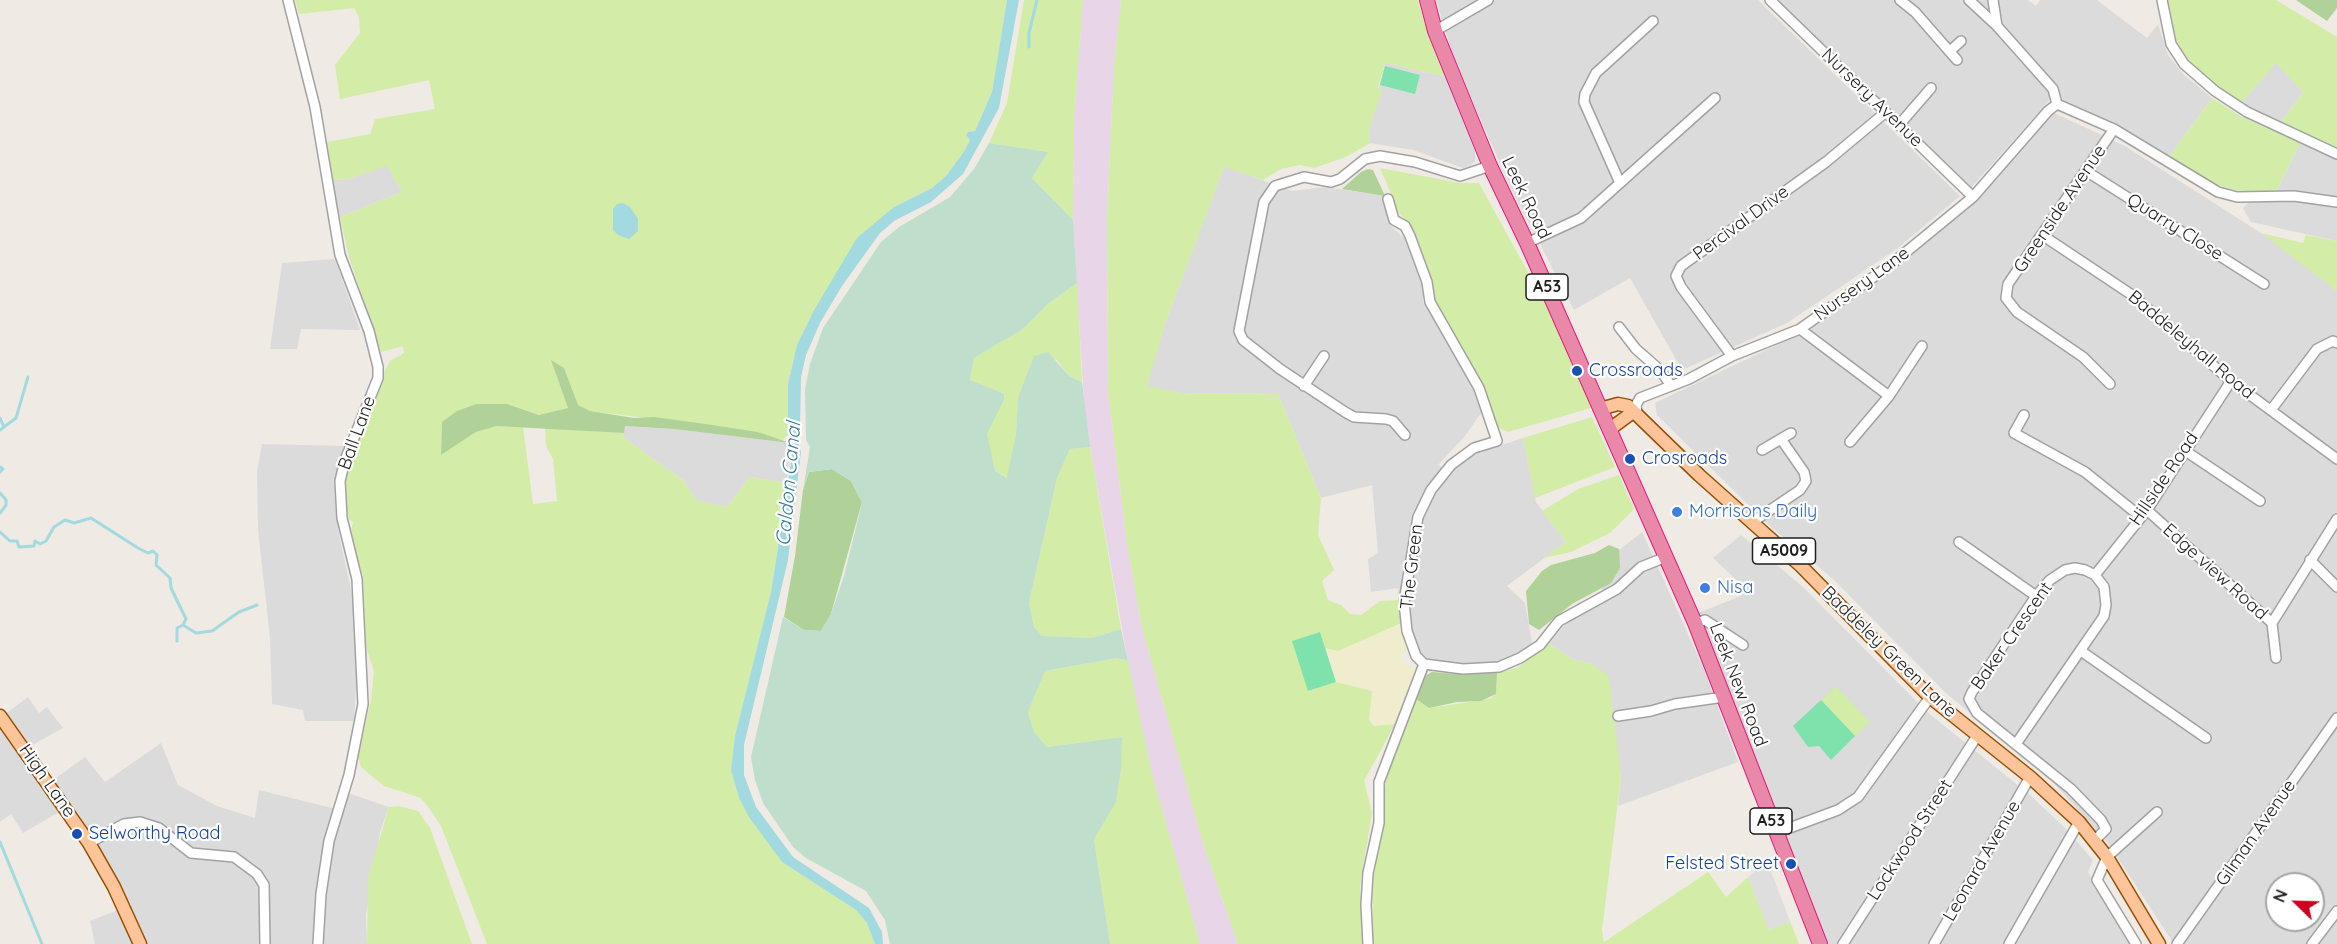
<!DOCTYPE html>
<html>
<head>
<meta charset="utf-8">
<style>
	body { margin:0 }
	#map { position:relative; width:2337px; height:944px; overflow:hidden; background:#f0eae4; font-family:Quicksand,sans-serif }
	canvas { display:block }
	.north { position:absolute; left:2265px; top:872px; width:60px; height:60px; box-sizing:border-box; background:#fff; border:2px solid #a5a5a5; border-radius:50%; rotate:293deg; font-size:16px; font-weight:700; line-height:24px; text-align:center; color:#1e1e1e }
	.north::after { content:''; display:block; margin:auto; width:21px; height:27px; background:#cc001e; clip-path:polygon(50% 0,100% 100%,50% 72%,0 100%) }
</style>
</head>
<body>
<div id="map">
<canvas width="2337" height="944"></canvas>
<div class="north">N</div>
</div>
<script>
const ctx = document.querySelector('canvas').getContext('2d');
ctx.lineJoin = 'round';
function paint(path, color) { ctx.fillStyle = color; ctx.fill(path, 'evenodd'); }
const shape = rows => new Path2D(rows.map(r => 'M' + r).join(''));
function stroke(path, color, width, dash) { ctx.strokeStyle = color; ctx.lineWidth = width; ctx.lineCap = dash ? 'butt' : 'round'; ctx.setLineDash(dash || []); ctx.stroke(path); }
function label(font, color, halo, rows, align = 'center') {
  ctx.font = font + ' Quicksand,sans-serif'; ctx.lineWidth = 4.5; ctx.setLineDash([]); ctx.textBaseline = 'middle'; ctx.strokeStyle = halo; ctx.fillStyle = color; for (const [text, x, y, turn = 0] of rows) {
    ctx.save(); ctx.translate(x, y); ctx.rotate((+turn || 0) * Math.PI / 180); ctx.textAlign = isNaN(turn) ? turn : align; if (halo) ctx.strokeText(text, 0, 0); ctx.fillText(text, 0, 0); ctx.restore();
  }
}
paint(shape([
	[1436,0,1758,0,1960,196,1898,248,1787,323,1682,370,1630,278,1574,310,1512,190,1456,64],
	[1777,0,1965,0,1995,27,2050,90,2051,98,1971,188],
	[1973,0,2028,0,2036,6,2040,0,2097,0,2147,38,2158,24,2168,55,2183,74,2212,98,2170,156,2118,124,2061,99,2055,86],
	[2276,62,2303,92,2281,123,2242,102],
	[1385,63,1448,77,1475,151,1475,161,1470,166,1463,168,1413,150,1370,143,1369,128],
	[2052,112,2125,146,2278,244,2337,291,2337,944,2174,944,2108,843,2050,779,1946,693,1833,579,1770,526,1657,415,1655,403,1812,328,1968,209],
	[2277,884,2313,884,2313,920,2277,920],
	[2300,143,2337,158,2337,241,2251,222,2243,208,2249,202,2272,201],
	[387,165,402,192,340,217,335,212,333,180,349,179],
	[1224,166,1292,191,1326,187,1385,196,1390,225,1409,243,1423,282,1423,302,1475,387,1481,405,1481,413,1465,436,1438,465,1450,472,1468,456,1523,438,1536,502,1566,542,1507,586,1525,603,1532,643,1517,655,1495,662,1468,664,1424,659,1416,647,1410,626,1399,624,1398,588,1371,592,1368,559,1378,553,1372,485,1321,498,1278,394,1181,393,1146,387,1164,327],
	[335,259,360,330,301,329,297,349,270,349,282,263],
	[624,426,674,429,790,443,787,483,750,477,727,507,696,501,683,480,624,438],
	[262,444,344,446,336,492,339,535,353,599,357,671,354,721,305,721,303,710,272,704,270,638,258,530,257,472],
	[1642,532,1703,667,1738,762,1618,806,1621,777,1592,664,1572,659,1549,644,1572,616,1605,598,1595,569],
	[1741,535,1803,587,1927,712,2029,794,2066,829,2093,860,2088,872,2132,944,1825,944,1698,613,1741,596,1746,589,1713,558],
	[28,697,39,713,47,707,63,728,18,753,41,789,85,757,105,782,161,743,178,785,217,806,255,818,259,790,340,810,348,793,389,807,380,832,366,916,367,944,95,944,90,921,131,905,71,805,23,833,11,814,0,822,0,718]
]), '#dcdbdb');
paint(shape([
	[1083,0,1121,0,1114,67,1107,218,1108,391,1127,544,1142,628,1205,850,1238,944,1200,944,1152,774,1131,679,1085,419,1073,220,1074,120]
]), '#e9d5e8');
paint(shape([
	[1399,624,1408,651,1402,653,1402,662,1414,668,1413,674,1395,724,1384,727,1374,726,1369,720,1372,691,1336,682,1325,648,1338,651]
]), '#efedce');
paint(shape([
	[295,0,1007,0,992,92,975,131,968,132,966,135,970,140,963,153,946,176,932,188,894,207,813,312,797,345,788,384,788,424,793,438,786,436,782,441,758,432,590,411,578,405,552,361,568,408,540,415,507,404,442,422,441,455,476,432,495,426,523,427,533,504,557,501,553,459,546,446,545,428,624,433,624,438,683,480,697,501,727,507,750,477,787,483,771,592,735,736,731,770,739,798,782,862,856,910,867,923,875,944,487,944,441,826,429,808,421,798,384,786,361,767,358,755,371,700,374,671,366,647,363,575,350,535,353,522,349,519,343,495,349,463,386,368,390,361,404,353,403,346,381,352,349,257,340,217,402,192,387,166,349,179,333,180,327,142,370,134,375,119,435,109,429,80,340,99,335,65,360,33,359,17,354,8,299,14],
	[1024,0,1083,0,1074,120,1073,220,1032,178,1047,152,989,143,1007,103],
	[1121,0,1418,0,1424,22,1448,77,1385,63,1378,88,1382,92,1369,128,1370,143,1346,157,1314,168,1300,165,1281,169,1263,180,1224,167,1164,327,1147,386,1181,393,1278,394,1321,498,1318,535,1334,570,1322,581,1328,600,1341,605,1350,614,1361,615,1380,601,1399,600,1399,624,1338,651,1325,648,1320,632,1308,691,1336,682,1372,691,1369,720,1374,726,1395,724,1364,781,1372,813,1360,886,1363,944,1238,944,1205,850,1142,628,1127,544,1108,391,1107,218,1114,67],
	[2165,0,2276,0,2337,37,2337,150,2281,123,2303,92,2276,63,2242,102,2216,87,2188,63,2172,38,2170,8],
	[2212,98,2242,117,2300,143,2277,190,2253,192,2230,189,2213,183,2170,156],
	[1380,168,1460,183,1479,183,1552,316,1591,408,1508,432,1494,426,1432,301,1429,279,1410,225,1399,213],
	[2261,233,2303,243,2306,235,2337,241,2337,291],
	[1077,283,1082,382,1069,376,1056,359,1018,398,1016,434,1008,478,995,471,986,434,1004,400,970,380,974,358,1023,329,1049,303],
	[1592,417,1615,467,1535,498,1523,438],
	[1090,447,1121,629,1092,638,1042,636,1034,627,1029,603,1057,478,1070,449],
	[1619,475,1634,509,1610,533,1571,552,1544,558,1566,542,1542,511,1578,489],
	[1549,644,1572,659,1592,664,1609,676,1621,777,1602,930,1604,942,1708,872,1726,897,1748,877,1769,930,1790,921,1799,944,1373,944,1372,875,1383,832,1384,793,1389,765,1416,699,1429,708,1490,699,1496,694,1497,673,1517,668],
	[1117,658,1128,661,1152,774,1200,944,1110,944,1094,839,1122,737,1047,747,1034,732,1028,712,1045,671],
	[1836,686,1870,722,1855,736,1821,700],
	[399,806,418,811,430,828,472,944,367,944,368,877,389,807]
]), '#d3eca8');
paint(shape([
	[2296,0,2337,0,2337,8,2327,21],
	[1368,169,1373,170,1385,196,1342,189,1361,172],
	[551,360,564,368,578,405,590,411,634,418,654,417,705,424,758,432,790,443,674,429,625,426,624,433,496,426,476,432,441,455,442,422,457,411,477,404,507,404,539,415,568,408],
	[832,469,851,481,862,502,831,614,821,631,804,630,784,617,795,556,803,490,809,472],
	[1609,545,1619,549,1620,568,1611,583,1572,604,1539,630,1529,624,1526,591,1542,571,1551,565,1595,553],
	[1432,672,1456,674,1497,673,1496,694,1481,701,1457,702,1429,708,1416,699,1423,677]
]), '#b0d197');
paint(shape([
	[989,143,1048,152,1032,178,1073,220,1077,283,1049,303,1023,329,974,358,970,380,1004,394,1004,400,987,434,995,471,1007,478,1016,434,1018,398,1034,356,1048,352,1069,376,1082,382,1090,447,1070,449,1057,478,1029,603,1034,627,1042,636,1092,638,1121,629,1128,661,1117,658,1045,671,1028,712,1034,732,1047,747,1122,737,1121,768,1116,802,1094,839,1110,944,890,944,885,920,866,891,806,858,793,847,763,803,755,780,751,757,783,617,804,630,821,631,831,614,844,576,862,503,851,481,832,469,809,472,803,490,810,447,806,440,805,389,810,364,823,328,881,242,899,227,950,197,974,169]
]), '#c0decc');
paint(shape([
	[1385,66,1420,75,1415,94,1380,85],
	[1320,632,1336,682,1308,691,1292,641],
	[1821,700,1855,736,1831,760,1819,746,1808,747,1793,726]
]), '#7fe2ad');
paint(shape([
	[1767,861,1790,921,1769,930,1748,877]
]), '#dedede');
paint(shape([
	[1007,0,1019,0,999,108,963,174,931,202,894,221,880,233,842,286,820,323,806,355,801,377,800,427,797,438,793,438,788,424,788,384,797,345,813,312,857,238,894,207,932,188,946,176,963,153,970,140,966,135,968,132,975,131,992,92],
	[623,203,630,207,638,219,638,231,629,239,618,235,613,230,613,209,617,204],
	[794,442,798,442,801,452,788,560,744,745,744,775,756,807,793,857,869,908,882,932,883,944,875,944,867,923,856,910,782,862,749,817,739,798,731,770,735,736,771,592]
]), '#a2dadf');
stroke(shape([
	[1029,47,1029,33,1037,0],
	[0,418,4,427],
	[0,430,16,418,28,377],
	[0,467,3,469,0,472],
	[0,493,6,500,6,505,0,513],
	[0,532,10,541,17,541,19,547,34,546,35,541,40,544,46,541,54,527,65,520,74,523,91,518,138,548,148,553,153,551,157,555,156,565,170,578,171,588,186,619,183,625,177,628,177,641],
	[183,625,196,633,212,631,239,612,257,605],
	[0,842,42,944]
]), '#a2dadf', 3);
const minor = shape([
	[288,0,315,107,340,255,369,331,378,367,378,378,345,460,340,481,342,518,357,579,363,704,349,775,329,841,321,894,318,944],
	[1770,0,1973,197],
	[1900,0,1915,12,1957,60],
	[1969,0,1997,26,2053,89,2057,104],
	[1993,0,1997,26],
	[2162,0,2171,44,2184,64,2215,91,2247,112,2337,154],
	[1435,31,1488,0],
	[1950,51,1961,41],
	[2057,104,2114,129,2218,192,2237,197,2294,196,2337,202],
	[1899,125,1931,88],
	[2086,171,2264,284],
	[1620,183,1584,102,1585,94,1596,73,1653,21],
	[1388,199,1394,220,1405,226,1410,236,1427,282,1430,302,1479,388,1497,441,1474,448,1451,465,1431,490,1418,517,1404,602,1407,631,1416,656,1424,664,1463,669,1499,667,1520,658,1540,645,1559,621,1617,589,1641,567,1666,557],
	[2042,235,2132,295,2231,381,2337,459],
	[1527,243,1581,218,1715,98],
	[1619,327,1636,349,1661,371,1671,386],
	[1800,329,1889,396],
	[1732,356,1681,287,1676,276,1681,266,1826,162,1886,112],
	[2110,384,2083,357,2017,312,2006,298,2008,284,2114,129],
	[1304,386,1324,356],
	[2271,410,2317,349,2333,341,2337,343],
	[1637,413,1636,405,1640,398,1689,379,1732,356,1800,329,1889,266,1973,197,2048,111,2057,104],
	[2024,415,2014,433,2085,472,2141,517],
	[1405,435,1393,421,1386,419,1354,417,1345,412,1280,369,1243,340,1239,331,1264,202,1275,186,1304,177,1331,182,1340,179,1365,159,1380,156,1415,162,1460,176,1490,166],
	[1850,442,1889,396,1922,346],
	[1762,450,1791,433],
	[2184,450,2260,501],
	[2147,510,2272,623,2337,519],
	[1751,523,1800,490,1806,481,1804,472,1781,439],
	[1959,542,2036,596],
	[2310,560,2337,587],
	[2095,575,2147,510,2231,381],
	[1695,623,1705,620,1743,645],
	[2272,623,2276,658],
	[2081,651,2206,738],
	[1618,716,1651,711,1675,704,1724,697],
	[2016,744,2104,616,2106,605,2104,587,2095,575,2085,570,2075,568,2065,570,2050,580,2036,596,1972,692,1969,699,1977,713,2071,789,2101,820,2106,829,2094,841],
	[1776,833,1838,810,1858,797,1930,697],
	[89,843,124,824,140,822,159,828,191,853,234,857,257,874,264,885,265,944],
	[1368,944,1366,905,1368,873,1379,823,1379,782,1424,664],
	[1843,944,1977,736],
	[1934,944,2030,777],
	[2009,944,2079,822],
	[2136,944,2097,880,2107,857,2157,812],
	[2177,944,2337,718],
	[2312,944,2337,911]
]);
const major = shape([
	[1600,409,1618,404,1628,406,1699,475,1801,566,1930,697,2030,777,2079,822,2107,857,2159,944],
	[1610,429,1633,412],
	[0,716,89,843,114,887,140,944]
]);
const highway = shape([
	[1427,0,1435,31,1490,166,1527,243,1695,623,1820,944]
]);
stroke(minor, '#a2a2a2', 12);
stroke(major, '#984f00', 15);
stroke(highway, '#e11d7d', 16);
stroke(minor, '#fff', 9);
stroke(major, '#ffc499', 12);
stroke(highway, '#ea88a9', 14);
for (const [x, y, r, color] of [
	[1577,371,6,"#1a4fb4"],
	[1630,459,6,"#1a4fb4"],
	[1677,512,6,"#3f7fe0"],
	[1705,588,6,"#3f7fe0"],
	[77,834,6,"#1a4fb4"],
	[1791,864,6,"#1a4fb4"]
]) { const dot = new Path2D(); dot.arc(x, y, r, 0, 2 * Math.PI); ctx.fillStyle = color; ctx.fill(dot); stroke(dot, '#fff', 2); }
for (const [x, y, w] of [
	[1547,287,42],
	[1784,551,63],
	[1771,821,42]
]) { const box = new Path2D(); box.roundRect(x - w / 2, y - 13, w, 26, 4.5); ctx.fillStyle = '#fff'; ctx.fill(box); stroke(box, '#1e1e1e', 1.5); }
label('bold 16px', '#1e1e1e', null, [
	["A53",1547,287],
	["A5009",1784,551],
	["A53",1771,821]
]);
label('18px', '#1e1e1e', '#fff', [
	["Nursery Avenue",1872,98,44],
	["Leek Road",1526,198,64],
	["Greenside Avenue",2060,209,-56],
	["Percival Drive",1741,223,-36],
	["Quarry Close",2175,227,32],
	["Nursery Lane",1862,284,-36],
	["Baddeleyhall Road",2191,345,40],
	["Ball Lane",357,433,-70],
	["Hillside Road",2164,479,-56],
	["The Green",1412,567,-83],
	["Edge view Road",2215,572,42],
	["Baker Crescent",2012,636,-55],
	["Baddeley Green Lane",1889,652,44],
	["Leek New Road",1738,685,69],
	["High Lane",47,781,55],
	["Gilman Avenue",2256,833,-55],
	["Lockwood Street",1910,840,-57],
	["Leonard Avenue",1982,861,-60]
]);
label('18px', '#164399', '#fff', [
	["Crossroads",1589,371],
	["Crosroads",1642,459],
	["Selworthy Road",89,834],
	["Felsted Street",1779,864,"right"]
], 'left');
label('18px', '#366cbe', '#fff', [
	["Morrisons Daily",1689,512],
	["Nisa",1717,588]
], 'left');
label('italic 20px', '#3f7a9a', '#fff', [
	["Caldon Canal",789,484,-85]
]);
</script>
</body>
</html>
